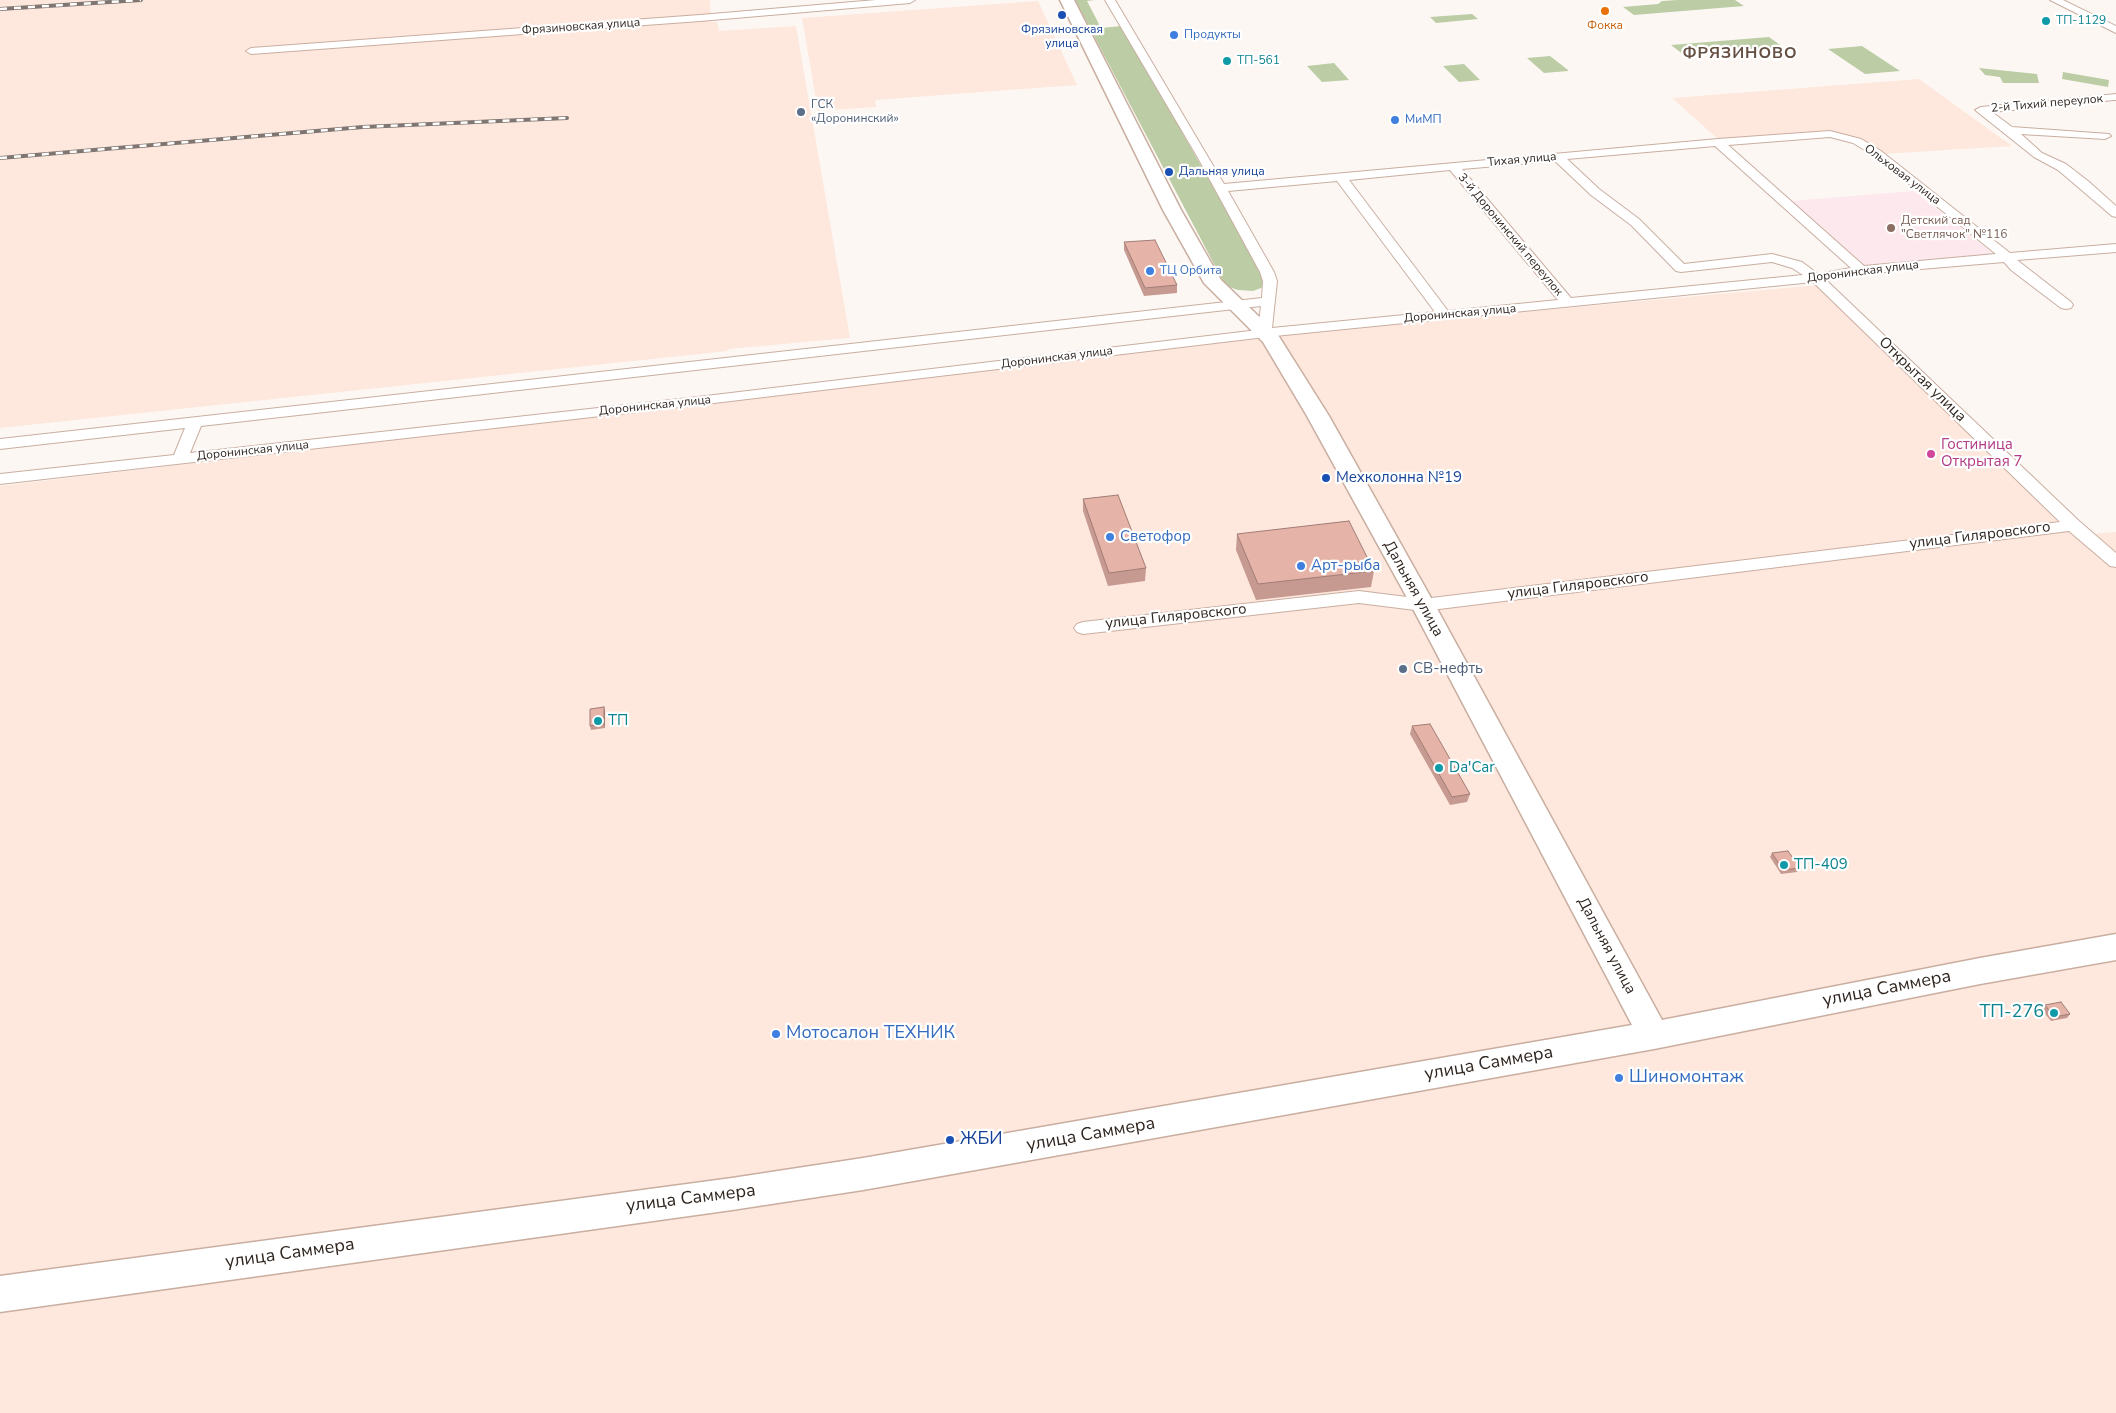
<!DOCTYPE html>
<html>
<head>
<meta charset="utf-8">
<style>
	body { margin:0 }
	canvas { display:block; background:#fdf7f4 }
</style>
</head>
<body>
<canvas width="2116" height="1413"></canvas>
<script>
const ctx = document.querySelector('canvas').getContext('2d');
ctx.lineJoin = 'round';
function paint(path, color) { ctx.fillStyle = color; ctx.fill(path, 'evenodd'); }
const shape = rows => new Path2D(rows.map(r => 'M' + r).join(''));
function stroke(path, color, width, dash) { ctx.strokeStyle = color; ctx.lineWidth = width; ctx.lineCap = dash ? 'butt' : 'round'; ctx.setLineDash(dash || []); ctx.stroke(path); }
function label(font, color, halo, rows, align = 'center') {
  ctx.font = font + ' "Nunito Sans",sans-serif'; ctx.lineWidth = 4.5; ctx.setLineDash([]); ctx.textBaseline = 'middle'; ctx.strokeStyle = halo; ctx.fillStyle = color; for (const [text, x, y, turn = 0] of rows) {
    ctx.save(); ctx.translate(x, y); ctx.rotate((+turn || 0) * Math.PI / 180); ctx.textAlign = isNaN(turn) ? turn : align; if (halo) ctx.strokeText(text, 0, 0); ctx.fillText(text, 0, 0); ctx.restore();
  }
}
paint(shape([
	[0,0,710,0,711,22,717,22,719,31,796,26,850,338,729,349,728,351,0,428],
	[1038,1,1077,85,875,100,876,107,818,111,802,18],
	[1919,79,2012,146,1883,154,1843,135,1719,140,1672,98],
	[1818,285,2073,535,2116,532,2116,1413,0,1413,0,486,1302,332]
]), '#fee8dd');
paint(shape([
	[1914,191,1995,255,1865,267,1791,201]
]), '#fde8ee');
paint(shape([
	[1075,0,1095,0,1087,1,1101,28,1122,26,1265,279,1264,286,1261,288,1253,291,1238,290,1229,287,1224,283],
	[1678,0,1735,0,1744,6,1634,15,1623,7,1658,4,1662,1],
	[1472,14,1478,19,1436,23,1430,17],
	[1769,37,1783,47,1684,55,1671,45],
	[1862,46,1900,71,1865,74,1828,49],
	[1550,56,1568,70,1568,71,1544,73,1527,58],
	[1334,63,1349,80,1322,82,1307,66],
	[1464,64,1480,80,1459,82,1443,66],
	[1979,68,2037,74,2039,83,2003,83,2000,77,1985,75],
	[2063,72,2109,80,2108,87,2062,79]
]), '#bccda5');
const street = shape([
	[876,0,915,0,910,3,700,21,251,54,246,51,251,48,700,15,876,0],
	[1105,0,1115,0,1224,184,1718,139,1830,131,1861,139,1881,151,2010,253,2116,244,2116,252,2017,260,2071,302,2073,305,2071,308,2066,309,2061,308,2011,270,2004,262,1861,274,1826,280,2079,521,2116,553,2116,567,2110,566,2069,531,1423,611,1359,603,1083,634,1077,632,1074,628,1077,624,1083,622,1359,591,1423,599,2060,522,1813,282,1265,337,689,406,0,484,0,474,174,455,185,428,0,449,0,439,1262,298,1263,281,1260,272,1198,158,1105,0],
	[1830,137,1853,143,1873,155,1996,254,1864,266,1728,145,1830,137],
	[1715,146,1851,268,1818,274,1802,262,1772,254,1684,264,1639,219,1599,189,1567,159,1715,146],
	[1555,161,1591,195,1631,225,1676,271,1681,272,1772,262,1792,268,1803,275,1571,298,1462,169,1555,161],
	[1450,170,1558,300,1448,311,1349,180,1450,170],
	[1337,181,1435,312,1272,328,1277,281,1274,272,1228,191,1337,181],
	[1261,306,1258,330,689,398,190,453,201,426,1261,306],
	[2050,0,2063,0,2116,26,2116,33,2050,0],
	[2116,94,2116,100,2114,100,1992,112,2012,127,2109,134,2111,136,2105,139,2021,134,2042,153,2066,164,2088,181,2116,206,2116,217,2112,216,2058,170,2034,157,1975,110,1981,107,2116,94]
]);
const secondary = shape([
	[1060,0,1074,0,1181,210,1221,280,1278,335,1329,416,1435,605,1662,1020,1980,958,2116,934,2116,960,1980,984,1654,1049,863,1190,732,1210,0,1312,0,1276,732,1178,863,1158,1632,1025,1411,605,1307,416,1263,342,1204,283,1163,210,1060,0]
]);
stroke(street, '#c9aea0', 2);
stroke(secondary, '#c9aea0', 3);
paint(street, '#fff');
paint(secondary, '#fff');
const rail = shape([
	[0,9,141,0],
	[0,158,363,127,567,118]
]);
stroke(rail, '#7f7671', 4);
stroke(rail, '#fff', 2.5, [7]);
paint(shape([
	[1124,242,1177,285,1177,293,1144,296,1124,250],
	[1083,499,1146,568,1145,581,1108,586,1083,511],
	[1237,534,1374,571,1371,587,1256,600,1236,550],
	[605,711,605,728,591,730,590,726],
	[1412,726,1470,794,1467,802,1450,805,1410,734],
	[1772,853,1800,868,1797,872,1781,874,1770,857],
	[2045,1005,2070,1014,2067,1018,2051,1021,2041,1009]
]), '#c69a90');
paint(shape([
	[604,707,605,711,605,728,604,724]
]), '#a17d76');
const building = shape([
	[1155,240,1177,285,1145,288,1124,242,1155,240],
	[1118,495,1146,568,1109,573,1083,499,1118,495],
	[1349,521,1374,571,1258,584,1237,534,1349,521],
	[604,707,604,724,590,726,590,709,604,707],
	[1430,724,1470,794,1452,797,1412,726,1430,724],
	[1788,851,1800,868,1783,870,1772,853,1788,851],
	[2061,1002,2070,1014,2054,1017,2045,1005,2061,1002]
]);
paint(building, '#e6b3a8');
stroke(building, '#a17d76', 1);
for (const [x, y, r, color] of [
	[1605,11,5,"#e8710a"],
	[1062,15,5,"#1a4fb4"],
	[2046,21,5,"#0f9aa8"],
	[1174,35,5,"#3f7fe0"],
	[1227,61,5,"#0f9aa8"],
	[801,112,5,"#5c6f8a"],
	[1395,120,5,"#3f7fe0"],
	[1169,172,5,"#1a4fb4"],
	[1891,228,5,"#8d6e63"],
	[1150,271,5,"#3f7fe0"],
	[1931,454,5,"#d1479c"],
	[1326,478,5,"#1a4fb4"],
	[1110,537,5,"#3f7fe0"],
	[1301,566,5,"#3f7fe0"],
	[1403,669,5,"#5c6f8a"],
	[598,721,5,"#0f9aa8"],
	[1439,768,5,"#0f9aa8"],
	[1784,865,5,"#0f9aa8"],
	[2054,1013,5,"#0f9aa8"],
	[776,1034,5,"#3f7fe0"],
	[1619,1078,5,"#3f7fe0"],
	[950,1140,5,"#1a4fb4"]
]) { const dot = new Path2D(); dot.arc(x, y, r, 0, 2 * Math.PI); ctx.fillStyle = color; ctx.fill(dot); stroke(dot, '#fff', 2); }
label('12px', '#0d838f', '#fff', [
	["ТП-1129",2056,21],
	["ТП-561",1237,61]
], 'left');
label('12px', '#c56008', '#fff', [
	["Фокка",1605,26]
]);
label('12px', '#302620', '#fff', [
	["Фрязиновская улица",581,27,-4],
	["2-й Тихий переулок",2047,104,-5],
	["Тихая улица",1522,160,-5],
	["Ольховая улица",1902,175,37],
	["3-й Доронинский переулок",1510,235,50],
	["Доронинская улица",1863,272,-7],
	["Доронинская улица",1460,314,-5],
	["Доронинская улица",1057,358,-7],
	["Доронинская улица",655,406,-6],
	["Доронинская улица",253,451,-6]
]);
label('12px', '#164399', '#fff', [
	["Фрязиновская",1062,30],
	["улица",1062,44],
	["Дальняя улица",1179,172,"left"]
]);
label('12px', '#366cbe', '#fff', [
	["Продукты",1184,35],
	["МиМП",1405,120],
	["ТЦ Орбита",1160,271]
], 'left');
label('12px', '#4e5e75', '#fff', [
	["ГСК",811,105],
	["«Доронинский»",811,119]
], 'left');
label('12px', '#785e54', '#fff', [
	["Детский сад",1901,221],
	["\"Светлячок\" №116",1901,235]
], 'left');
label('15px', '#302620', '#fff', [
	["Открытая улица",1922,380,44],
	["улица Гиляровского",1980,536,-7],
	["улица Гиляровского",1578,586,-7],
	["Дальняя улица",1413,589,61],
	["улица Гиляровского",1176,617,-6],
	["Дальняя улица",1606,946,62]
]);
label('15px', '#b23c85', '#fff', [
	["Гостиница",1941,445],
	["Открытая 7",1941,462]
], 'left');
label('15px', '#164399', '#fff', [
	["Мехколонна №19",1336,478]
], 'left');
label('15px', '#366cbe', '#fff', [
	["Светофор",1120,537],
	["Арт-рыба",1311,566]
], 'left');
label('15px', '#4e5e75', '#fff', [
	["СВ-нефть",1413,669]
], 'left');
label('15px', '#0d838f', '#fff', [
	["ТП",608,721],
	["Da'Car",1449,768],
	["ТП-409",1794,865]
], 'left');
ctx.letterSpacing = '1px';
label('bold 16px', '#664f43', '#fff', [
	["ФРЯЗИНОВО",1740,54]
]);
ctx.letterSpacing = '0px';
label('18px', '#302620', '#fff', [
	["улица Саммера",1887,989,-11],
	["улица Саммера",1489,1064,-10],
	["улица Саммера",1091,1135,-10],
	["улица Саммера",691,1199,-7],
	["улица Саммера",290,1254,-8]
]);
label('18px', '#0d838f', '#fff', [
	["ТП-276",2044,1013]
], 'right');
label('18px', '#366cbe', '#fff', [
	["Мотосалон ТЕХНИК",786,1034],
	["Шиномонтаж",1629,1078]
], 'left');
label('18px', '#164399', '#fff', [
	["ЖБИ",960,1140]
], 'left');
</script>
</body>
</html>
